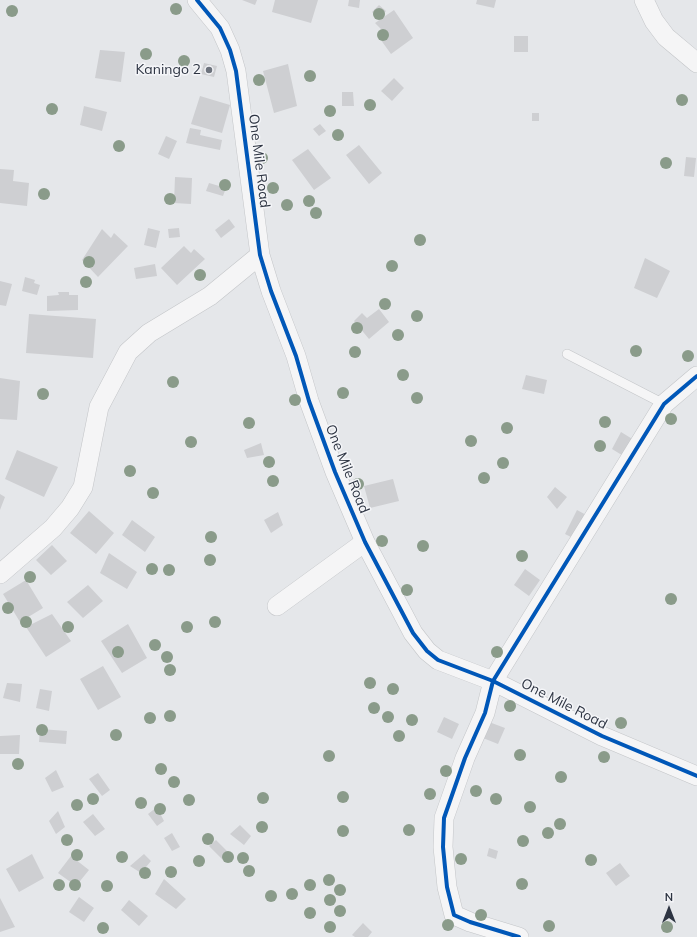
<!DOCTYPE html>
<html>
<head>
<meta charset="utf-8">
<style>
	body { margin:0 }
	#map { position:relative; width:697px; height:937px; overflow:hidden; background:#e5e7ea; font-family:Mulish,sans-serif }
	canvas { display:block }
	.north { position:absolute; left:649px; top:889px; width:40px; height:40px; -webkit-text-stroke:3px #f4f5f8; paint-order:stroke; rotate:0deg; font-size:11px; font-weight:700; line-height:16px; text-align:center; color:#2d3442 }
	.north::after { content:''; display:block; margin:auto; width:14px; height:18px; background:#2d3442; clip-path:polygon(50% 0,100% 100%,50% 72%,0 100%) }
</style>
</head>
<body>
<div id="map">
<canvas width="697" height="937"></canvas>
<div class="north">N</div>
</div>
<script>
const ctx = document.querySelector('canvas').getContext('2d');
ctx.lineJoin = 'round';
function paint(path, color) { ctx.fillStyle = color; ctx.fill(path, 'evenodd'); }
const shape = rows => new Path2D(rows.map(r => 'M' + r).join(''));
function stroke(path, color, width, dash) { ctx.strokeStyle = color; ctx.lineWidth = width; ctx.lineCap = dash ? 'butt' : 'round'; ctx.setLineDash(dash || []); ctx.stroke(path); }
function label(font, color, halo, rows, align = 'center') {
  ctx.font = font + ' Mulish,sans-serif'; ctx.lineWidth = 3; ctx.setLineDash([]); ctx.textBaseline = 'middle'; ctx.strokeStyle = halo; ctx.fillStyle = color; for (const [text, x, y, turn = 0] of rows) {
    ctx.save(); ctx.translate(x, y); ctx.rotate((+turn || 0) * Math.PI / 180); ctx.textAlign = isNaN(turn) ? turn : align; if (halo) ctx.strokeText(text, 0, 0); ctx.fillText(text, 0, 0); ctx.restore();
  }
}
paint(shape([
	[242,0,257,0,255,5],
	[275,0,318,0,311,23,272,12],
	[349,0,360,0,359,8,348,6],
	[477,0,496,0,494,8,476,4],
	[379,5,386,11,379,19,372,12],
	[394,10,413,38,391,54,378,36,382,30,375,23],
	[514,36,528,36,528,52,514,52],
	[100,50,125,52,121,82,95,78],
	[204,63,217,66,214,77,201,74],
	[288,64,297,106,274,113,263,71],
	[394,78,404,88,392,101,381,91],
	[342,92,353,92,354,106,342,106],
	[200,96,230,105,222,133,191,124],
	[84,106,107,112,102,131,80,125],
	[532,113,539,113,539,121,532,121],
	[320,124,326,131,319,136,313,129],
	[190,128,201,130,200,135,222,140,220,150,186,143],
	[166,136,177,141,169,159,158,154],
	[359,145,382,173,369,184,346,155],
	[308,149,331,178,314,190,292,160],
	[686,157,696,158,694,177,684,176],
	[0,169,14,170,13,181,29,183,27,206,0,203],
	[175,177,192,178,191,204,174,203],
	[209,183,226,188,223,196,206,191],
	[229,219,235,227,221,238,215,230],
	[148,228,160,231,156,248,144,245],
	[179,228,180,237,169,238,168,229],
	[102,229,111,238,114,233,128,246,98,277,82,260],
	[184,246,191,253,194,249,205,259,177,285,161,268],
	[645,258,670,271,657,298,634,288],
	[155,264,157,276,136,279,134,268],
	[25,277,35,280,34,283,40,285,37,295,22,291],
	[0,281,12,284,6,306,0,305],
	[58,292,69,292,69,295,78,295,78,310,47,311,47,296,59,295],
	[379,309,389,322,369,339,354,321,362,313,367,318],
	[29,314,96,319,93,358,26,353],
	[526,375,547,380,544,394,522,389],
	[0,378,20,381,17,420,0,419],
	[621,432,634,440,625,457,612,449],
	[261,443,264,455,247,458,244,450],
	[17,450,58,467,44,497,5,479],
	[393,479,399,501,370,508,364,486],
	[555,487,567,497,557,509,547,497],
	[0,494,5,497,0,510],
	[577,510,590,517,577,540,565,534],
	[89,511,114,533,96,554,70,533],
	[278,512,283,525,271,533,264,520],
	[132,520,155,537,145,552,122,535],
	[52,545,67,561,51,575,36,560],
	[109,553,137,572,127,589,100,573],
	[525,569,540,580,529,596,514,585],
	[26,580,43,608,20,622,3,594],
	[88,585,103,601,83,618,67,602],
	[52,614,71,641,46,657,26,627],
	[128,624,147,658,122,673,101,641],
	[103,666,121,697,98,710,80,679],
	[7,683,22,684,20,702,3,698],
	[40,689,52,691,49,711,36,708],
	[444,717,459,724,452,739,437,732],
	[489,722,505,728,498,744,483,738],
	[40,729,67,731,66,744,39,742],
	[20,735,19,754,0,754,0,736],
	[56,770,64,787,52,792,45,778],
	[98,773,110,790,102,796,89,779],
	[157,807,164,821,157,826,148,814],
	[58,811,65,827,56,834,49,821],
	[93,814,105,829,95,836,83,822],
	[240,825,251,836,244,845,230,834],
	[172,833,180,847,172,851,164,838],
	[216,840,228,852,222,859,209,846],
	[489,848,498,851,496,859,487,856],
	[32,854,44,878,19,892,6,869],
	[144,854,151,861,141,873,130,866],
	[71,856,89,870,76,886,58,873],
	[620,863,630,876,616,886,606,873],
	[164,879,186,899,176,909,155,894],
	[79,897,94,908,84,922,69,912],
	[0,898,15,927,0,932],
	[129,900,148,916,139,926,121,910],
	[363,923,372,932,368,937,355,937,352,935]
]), '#cecfd2');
const service = shape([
	[567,354,664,404]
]);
const minor = shape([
	[197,0,220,28,230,50,236,71,260,255,271,291,296,356,309,401,335,472,365,542,413,633,427,651,438,660,493,681,602,736,697,776],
	[644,0,654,21,666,37,697,63],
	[0,574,53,528,70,508,83,487,99,407,128,352,149,333,210,296,260,255],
	[277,606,365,542],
	[519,937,470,922,454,915,447,887,443,847,444,818,465,758,485,713,493,681,664,404,697,376]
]);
stroke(service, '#c3c5c8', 10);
stroke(minor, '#c3c5c8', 20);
stroke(service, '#f5f5f6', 9);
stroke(minor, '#f5f5f6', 19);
stroke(shape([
	[197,0,220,28,230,50,236,71,260,255,271,291,296,356,309,401,335,472,365,542,413,633,427,651,438,660,493,681,602,736,697,776],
	[519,937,470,922,454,915,447,887,443,847,444,818,465,758,485,713,493,681,664,404,697,376]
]), '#0057b8', 4);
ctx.fillStyle = '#8a9b8a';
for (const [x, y] of [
	[176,9],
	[12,11],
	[379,14],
	[383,35],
	[146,54],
	[184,61],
	[310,76],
	[259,80],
	[682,100],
	[370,105],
	[52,109],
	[330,111],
	[338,135],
	[119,146],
	[262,158],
	[666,163],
	[225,185],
	[273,188],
	[44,194],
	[170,199],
	[309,201],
	[287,205],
	[316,213],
	[420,240],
	[89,262],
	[392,266],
	[200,275],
	[86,282],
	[385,304],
	[417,316],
	[357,328],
	[398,335],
	[636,351],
	[355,352],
	[688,356],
	[403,375],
	[173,382],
	[343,393],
	[43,394],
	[417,398],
	[295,400],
	[671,419],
	[605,422],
	[249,423],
	[507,428],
	[471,441],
	[191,442],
	[600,446],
	[269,462],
	[503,463],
	[130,471],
	[484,478],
	[273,481],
	[358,484],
	[153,493],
	[211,537],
	[382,541],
	[423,546],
	[522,556],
	[210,560],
	[152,569],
	[169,570],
	[30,577],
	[407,590],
	[671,599],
	[8,608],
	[26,622],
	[215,622],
	[68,627],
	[187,627],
	[155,645],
	[118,652],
	[497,652],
	[167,657],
	[170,670],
	[370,683],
	[393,689],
	[510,706],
	[374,708],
	[170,716],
	[388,717],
	[150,718],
	[412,720],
	[621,723],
	[42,730],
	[116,735],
	[399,736],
	[520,755],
	[329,756],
	[604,757],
	[18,764],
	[161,769],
	[446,771],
	[561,777],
	[174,782],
	[476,791],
	[430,794],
	[343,797],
	[263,798],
	[93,799],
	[496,799],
	[189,800],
	[141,803],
	[77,805],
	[530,807],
	[160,809],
	[560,824],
	[262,827],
	[409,830],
	[343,831],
	[548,833],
	[208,839],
	[67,840],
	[523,841],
	[77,855],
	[122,857],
	[228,857],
	[243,858],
	[461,859],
	[591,860],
	[199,861],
	[249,871],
	[171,872],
	[145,873],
	[329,880],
	[522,884],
	[59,885],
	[75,885],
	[310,885],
	[107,886],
	[340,890],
	[292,894],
	[271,896],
	[330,900],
	[340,911],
	[310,913],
	[481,915],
	[448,925],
	[549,926],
	[330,927],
	[667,927],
	[103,928]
]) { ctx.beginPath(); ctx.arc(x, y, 6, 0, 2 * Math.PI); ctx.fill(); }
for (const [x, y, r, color] of [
	[209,70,4,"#6d737d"]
]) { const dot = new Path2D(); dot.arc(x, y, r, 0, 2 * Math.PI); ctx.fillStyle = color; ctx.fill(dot); stroke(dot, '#f4f5f8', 1.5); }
label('14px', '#2d3442', '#f4f5f8', [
	["Kaningo 2",201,70]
], 'right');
label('14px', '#2d3442', '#f4f5f8', [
	["One Mile Road",259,161,83],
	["One Mile Road",347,469,68],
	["One Mile Road",564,704,27]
]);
</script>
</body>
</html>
